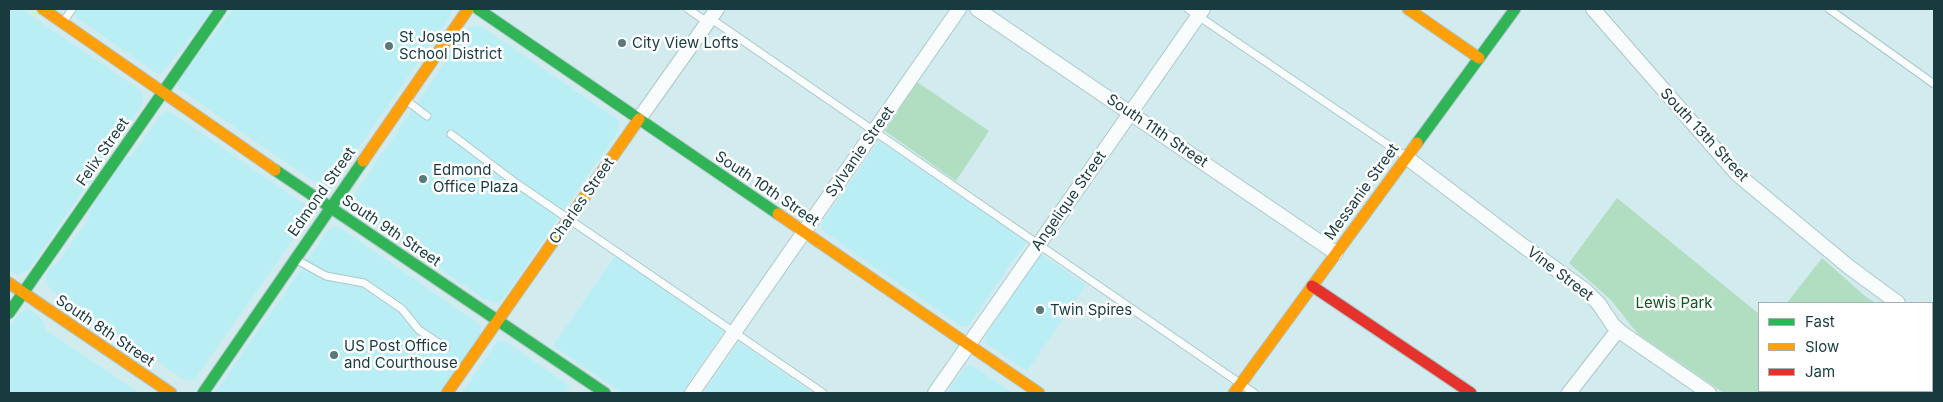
<!DOCTYPE html>
<html>
<head>
<meta charset="utf-8">
<style>
	body { margin:0 }
	#map { position:relative; width:1943px; height:402px; overflow:hidden; background:#d2ebee; font-family:Inter,sans-serif }
	canvas { display:block }
	.frame { position:absolute; inset:0; border:10px solid #183b40; pointer-events:none }
	.legend { position:absolute; left:1758px; top:302px; width:175px; height:90px; box-sizing:border-box; background:#fff; border:1px solid #a3b1b3; margin:0; padding:6px 9px; list-style:none; font-size:15px; color:#183b40 }
	.legend li { display:flex; align-items:center; gap:10px; height:25px }
	.legend b { width:25px; border:1px solid #a3b1b3 }
</style>
</head>
<body>
<div id="map">
<canvas width="1943" height="402"></canvas>
<div class="frame"></div>
<ul class="legend">
<li><b style="height:6px;background:#30b455"></b>Fast</li>
<li><b style="height:6px;background:#ff9f0a"></b>Slow</li>
<li><b style="height:6px;background:#e5322d"></b>Jam</li>
</ul>
</div>
<script>
const ctx = document.querySelector('canvas').getContext('2d');
ctx.lineJoin = 'round';
function paint(path, color) { ctx.fillStyle = color; ctx.fill(path, 'evenodd'); }
const shape = rows => new Path2D(rows.map(r => 'M' + r).join(''));
function stroke(path, color, width, dash) { ctx.strokeStyle = color; ctx.lineWidth = width; ctx.lineCap = dash ? 'butt' : 'round'; ctx.setLineDash(dash || []); ctx.stroke(path); }
function label(font, color, halo, rows, align = 'center') {
  ctx.font = font + ' Inter,sans-serif'; ctx.lineWidth = 5; ctx.setLineDash([]); ctx.textBaseline = 'middle'; ctx.strokeStyle = halo; ctx.fillStyle = color; for (const [text, x, y, turn = 0] of rows) {
    ctx.save(); ctx.translate(x, y); ctx.rotate((+turn || 0) * Math.PI / 180); ctx.textAlign = isNaN(turn) ? turn : align; if (halo) ctx.strokeText(text, 0, 0); ctx.fillText(text, 0, 0); ctx.restore();
  }
}
paint(shape([
	[9,9,22,9,140,90,143,96,143,102,140,108,29,269,18,275,9,271],
	[64,9,214,9,161,74,156,73],
	[234,9,451,9,452,10,451,15,334,183,329,189,325,189,179,89,177,84,179,78],
	[475,26,485,29,617,119,619,124,619,130,502,300,497,303,484,299,356,212,351,206,353,196,469,27],
	[167,111,174,114,308,207,310,212,308,218,195,379,190,381,183,379,50,289,45,277,51,266,57,264,89,218,89,211,125,158,131,156,161,115],
	[879,141,1027,241,967,327,962,327,827,234,822,228,822,223],
	[335,226,342,229,477,322,481,327,480,335,439,393,215,393,329,229],
	[1041,254,1086,285,1027,371,987,344,985,340,986,335],
	[615,256,724,331,682,393,622,393,553,346],
	[31,310,43,320,46,330,140,393,9,393,9,327,18,315,23,311],
	[502,341,508,343,570,386,565,393,462,393,497,342],
	[739,342,813,393,703,393],
	[970,365,976,368,1013,393,947,393,965,367]
]), '#baeef5');
paint(shape([
	[917,82,989,131,956,181,885,131],
	[1617,198,1759,314,1759,391,1932,391,1932,331,1934,332,1934,393,1724,393,1638,334,1611,300,1569,263],
	[1822,258,1866,297,1876,303,1787,303]
]), '#b1ddc0');
const lane = shape([
	[688,9,707,22],
	[1188,9,1406,157],
	[1829,9,1934,84],
	[710,18,1254,393],
	[64,21,72,9],
	[407,101,427,116],
	[451,134,516,183,823,393],
	[297,260,326,276,364,283,402,309,419,330,446,348]
]);
const street = shape([
	[977,9,1336,253],
	[1593,9,1737,174,1849,267,1898,303],
	[639,119,717,9],
	[1406,157,1522,245,1585,290,1599,304,1613,325,1622,333,1709,393],
	[1932,319,1934,320],
	[692,393,959,9],
	[935,393,1203,9],
	[1569,393,1618,330]
]);
const fast = shape([
	[478,9,778,214],
	[1417,143,1515,9],
	[275,170,605,393],
	[9,313,221,9],
	[203,393,363,161]
]);
const slow = shape([
	[43,9,275,170],
	[1408,9,1479,58],
	[363,161,468,9],
	[778,214,1039,393],
	[9,283,171,393],
	[447,393,639,119],
	[1234,393,1417,143]
]);
const jam = shape([
	[1312,286,1471,393]
]);
stroke(lane, '#acc7ca', 9);
stroke(street, '#acc7ca', 16);
stroke(fast, '#acc7ca', 13);
stroke(slow, '#acc7ca', 13);
stroke(jam, '#acc7ca', 13);
stroke(lane, '#f8fcfc', 7);
stroke(street, '#f8fcfc', 14);
stroke(fast, '#30b455', 11);
stroke(slow, '#ff9f0a', 11);
stroke(jam, '#e5322d', 11);
for (const [x, y, r, color] of [
	[622,43,5,"#59797d"],
	[389,46,5,"#59797d"],
	[423,179,5,"#59797d"],
	[1040,310,5,"#59797d"],
	[334,355,5,"#59797d"]
]) { const dot = new Path2D(); dot.arc(x, y, r, 0, 2 * Math.PI); ctx.fillStyle = color; ctx.fill(dot); stroke(dot, '#fff', 2); }
label('15px', '#183b40', '#fff', [
	["St Joseph",399,37],
	["School District",399,54],
	["City View Lofts",632,43],
	["Edmond",433,170],
	["Office Plaza",433,187],
	["Twin Spires",1050,310],
	["US Post Office",344,346],
	["and Courthouse",344,363]
], 'left');
label('15px', '#183b40', '#fff', [
	["South 11th Street",1157,131,34],
	["South 13th Street",1704,135,47],
	["Felix Street",103,152,-55],
	["Sylvanie Street",860,152,-55],
	["South 10th Street",767,189,34],
	["Edmond Street",322,192,-55],
	["Messanie Street",1362,192,-54],
	["Charles Street",582,201,-55],
	["Angelique Street",1069,201,-55],
	["South 9th Street",391,231,34],
	["Vine Street",1560,274,37],
	["South 8th Street",105,331,34]
]);
label('15px', '#0e581f', '#fff', [
	["Lewis Park",1674,303]
]);
</script>
</body>
</html>
